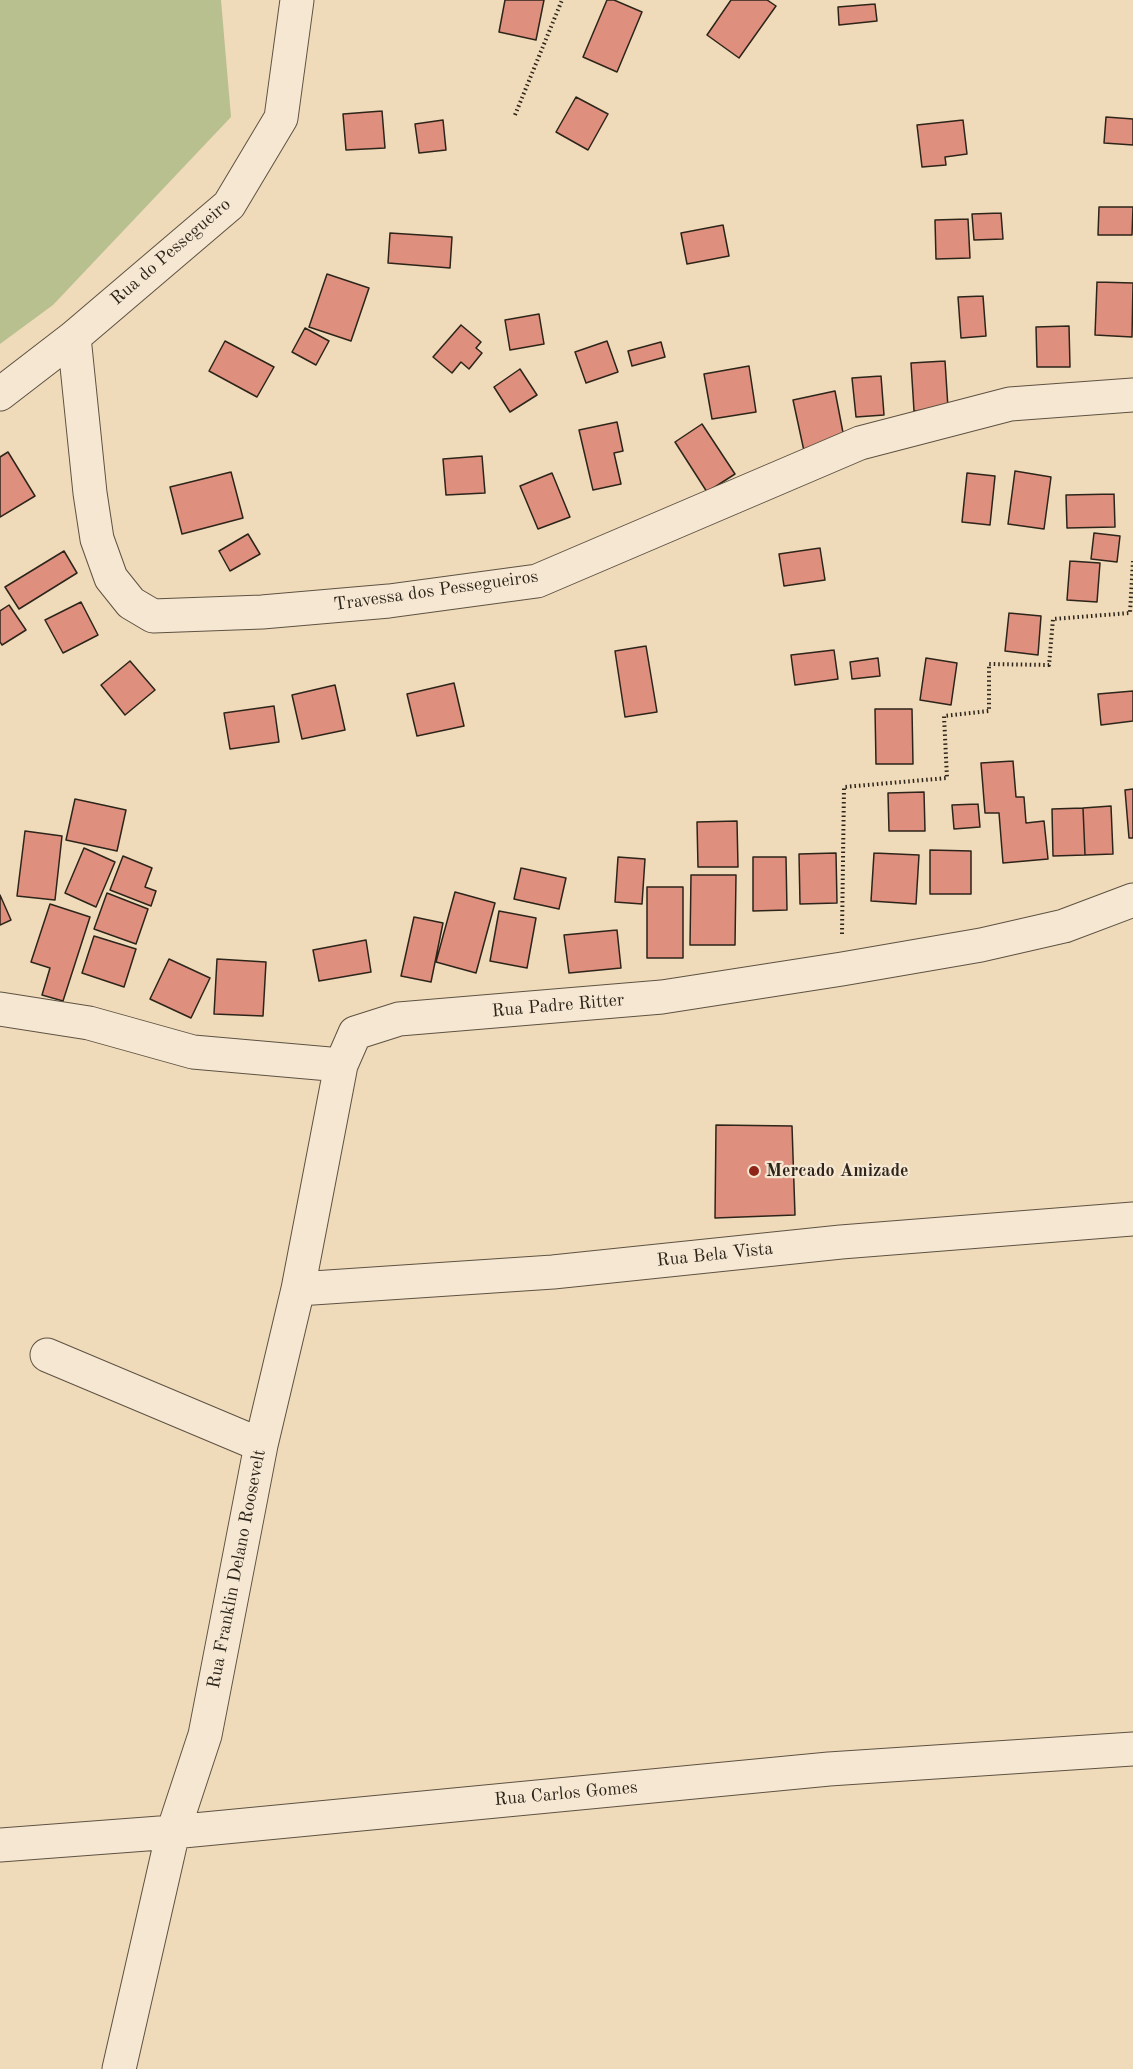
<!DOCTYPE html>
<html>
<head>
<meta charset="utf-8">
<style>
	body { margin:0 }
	canvas { display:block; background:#efdaba }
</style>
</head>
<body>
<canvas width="1133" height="2069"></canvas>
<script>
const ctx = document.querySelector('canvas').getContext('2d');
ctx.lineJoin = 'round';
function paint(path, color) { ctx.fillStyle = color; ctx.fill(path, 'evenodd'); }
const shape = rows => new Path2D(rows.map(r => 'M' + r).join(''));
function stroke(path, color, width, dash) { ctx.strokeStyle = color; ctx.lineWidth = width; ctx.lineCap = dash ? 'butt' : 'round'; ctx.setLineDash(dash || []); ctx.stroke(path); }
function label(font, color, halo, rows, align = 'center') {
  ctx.font = font + ' "Old Standard TT",serif'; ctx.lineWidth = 4.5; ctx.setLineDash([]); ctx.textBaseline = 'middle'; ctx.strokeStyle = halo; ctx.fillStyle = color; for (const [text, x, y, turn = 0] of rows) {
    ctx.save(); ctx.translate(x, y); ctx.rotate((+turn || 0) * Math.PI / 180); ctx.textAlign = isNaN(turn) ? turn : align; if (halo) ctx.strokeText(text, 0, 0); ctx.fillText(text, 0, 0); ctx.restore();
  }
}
paint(shape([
	[0,0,221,0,231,117,53,305,0,344]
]), '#b9c090');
const building = shape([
	[505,0,544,0,536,40,499,32,505,0],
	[607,0,614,0,642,12,617,72,583,57,607,0],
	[731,0,767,0,776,6,739,58,707,35,731,0],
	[875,4,877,21,839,25,838,7,875,4],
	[576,97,608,114,588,150,556,132,576,97],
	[382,111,385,148,346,150,343,114,382,111],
	[1106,117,1133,119,1133,145,1104,143,1106,117],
	[443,120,446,150,419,153,415,124,443,120],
	[963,120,967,154,945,157,946,165,922,167,917,125,963,120],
	[1099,207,1133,207,1132,235,1098,235,1099,207],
	[1001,213,1003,239,974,240,972,214,1001,213],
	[968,219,970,258,936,259,935,220,968,219],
	[723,225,729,256,687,264,681,233,723,225],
	[390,233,452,237,450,268,388,263,390,233],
	[327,274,369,288,351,341,309,327,327,274],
	[1097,282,1133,283,1132,337,1095,335,1097,282],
	[983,296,986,336,961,338,958,297,983,296],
	[539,314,544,344,510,350,505,320,539,314],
	[461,325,481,342,476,348,482,353,469,369,461,362,452,373,433,357,461,325],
	[1069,326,1070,367,1037,367,1036,327,1069,326],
	[305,328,329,341,316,365,292,352,305,328],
	[225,341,274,367,257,397,209,371,225,341],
	[607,341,618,372,586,383,575,352,607,341],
	[661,342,665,357,632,366,628,351,661,342],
	[945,361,948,408,914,411,911,363,945,361],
	[749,366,756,412,712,419,704,374,749,366],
	[520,369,537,395,510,412,494,387,520,369],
	[881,376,884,415,856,417,852,378,881,376],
	[835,391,845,443,804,451,793,400,835,391],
	[617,422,623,451,614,453,621,484,593,490,579,430,617,422],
	[702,424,735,474,707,492,675,442,702,424],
	[8,452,35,496,0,517,0,457,8,452],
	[482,456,485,493,446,495,443,459,482,456],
	[1015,471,1051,477,1044,529,1008,524,1015,471],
	[231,472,243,518,182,534,170,487,231,472],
	[552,473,570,517,538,529,520,486,552,473],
	[967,473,995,476,990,525,962,522,967,473],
	[1114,494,1115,527,1067,528,1066,495,1114,494],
	[1094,533,1120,536,1117,562,1091,559,1094,533],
	[248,534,260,554,230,571,219,551,248,534],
	[820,548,825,580,784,586,779,554,820,548],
	[64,551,77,573,19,609,5,587,64,551],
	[1070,561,1100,563,1097,602,1067,600,1070,561],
	[81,602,98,635,63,653,45,620,81,602],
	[9,605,26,630,2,645,0,642,0,611,9,605],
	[1009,613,1041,616,1038,655,1005,651,1009,613],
	[646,646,657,712,625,717,615,651,646,646],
	[834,650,838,679,795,685,791,655,834,650],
	[878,658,880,676,852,679,850,662,878,658],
	[926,658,957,663,951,705,920,700,926,658],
	[130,661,155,690,125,715,101,685,130,661],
	[454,683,464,726,417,736,407,694,454,683],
	[335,685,345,730,302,739,292,695,335,685],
	[1133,691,1133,721,1101,725,1098,694,1133,691],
	[274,706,279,742,230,749,224,713,274,706],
	[875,709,912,709,913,764,876,764,875,709],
	[1013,761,1016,797,1024,797,1026,823,1044,821,1048,859,1003,863,999,813,985,813,981,763,1013,761],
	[1133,789,1133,838,1129,838,1125,790,1133,789],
	[924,792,925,831,889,831,888,793,924,792],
	[75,799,126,810,117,851,66,840,75,799],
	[978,804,980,827,954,829,952,805,978,804],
	[1111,806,1113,854,1085,855,1083,808,1111,806],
	[1083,808,1085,855,1053,856,1052,809,1083,808],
	[737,821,738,867,698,867,697,822,737,821],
	[25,831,62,836,55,900,17,896,25,831],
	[84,848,115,862,96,907,65,893,84,848],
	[930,850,971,851,971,894,930,894,930,850],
	[836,853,837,903,800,904,799,854,836,853],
	[874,853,919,855,916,904,871,901,874,853],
	[123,856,152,868,145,887,156,891,151,906,110,890,123,856],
	[618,857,645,859,642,904,615,902,618,857],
	[753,857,786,857,787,910,753,911,753,857],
	[521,868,566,878,559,909,514,899,521,868],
	[691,875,736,875,735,945,690,945,691,875],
	[647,887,683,887,683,958,647,958,647,887],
	[455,892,495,903,476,973,436,962,455,892],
	[107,893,148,909,136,944,94,929,107,893],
	[0,895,11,920,0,925,0,895],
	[50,904,90,917,63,1001,42,995,50,968,31,962,50,904],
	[499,911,536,918,527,968,490,961,499,911],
	[414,917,443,923,431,982,401,976,414,917],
	[617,930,621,968,569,973,564,935,617,930],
	[94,936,136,949,124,987,82,973,94,936],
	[366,940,371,972,319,981,313,950,366,940],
	[169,959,210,978,191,1018,150,999,169,959],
	[217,959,266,962,263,1016,214,1014,217,959],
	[716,1125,792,1126,795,1215,715,1218,716,1125]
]);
paint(building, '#de8f7d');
stroke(building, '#2d251a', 1.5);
const minor = shape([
	[74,337,90,493,97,539,111,578,131,603,153,616,262,612,389,601,537,581,860,443,1010,404,1133,395],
	[0,394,74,337,229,205,281,118,297,0],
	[0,1009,89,1023,193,1052,341,1065],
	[298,1289,553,1272,841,1242,1133,1219],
	[47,1355,261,1445],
	[0,1845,173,1832,829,1769,1133,1749],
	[119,2069,173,1832,205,1735,261,1445,298,1289,341,1065,355,1033,399,1019,662,997,842,969,981,945,1064,926,1133,900]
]);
stroke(minor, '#5e5242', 35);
stroke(shape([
	[515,115,562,0],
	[842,934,844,787,947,778,944,716,989,711,989,664,1049,665,1053,619,1130,613,1133,561]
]), '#2d251a', 4, [1.5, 3]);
stroke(minor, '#f5e7d2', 33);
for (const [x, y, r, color] of [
	[754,1171,6,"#8f2418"]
]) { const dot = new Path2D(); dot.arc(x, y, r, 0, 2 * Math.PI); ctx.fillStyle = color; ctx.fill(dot); stroke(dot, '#f5e7d2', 2); }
label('18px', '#2d251a', '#f5e7d2', [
	["Rua do Pessegueiro",171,252,-41],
	["Travessa dos Pessegueiros",436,591,-8],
	["Rua Padre Ritter",558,1006,-5],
	["Rua Bela Vista",715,1255,-6],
	["Rua Franklin Delano Roosevelt",237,1569,-79],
	["Rua Carlos Gomes",566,1794,-5]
]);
label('bold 18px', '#2d251a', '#f5e7d2', [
	["Mercado Amizade",766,1171]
], 'left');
</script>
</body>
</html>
